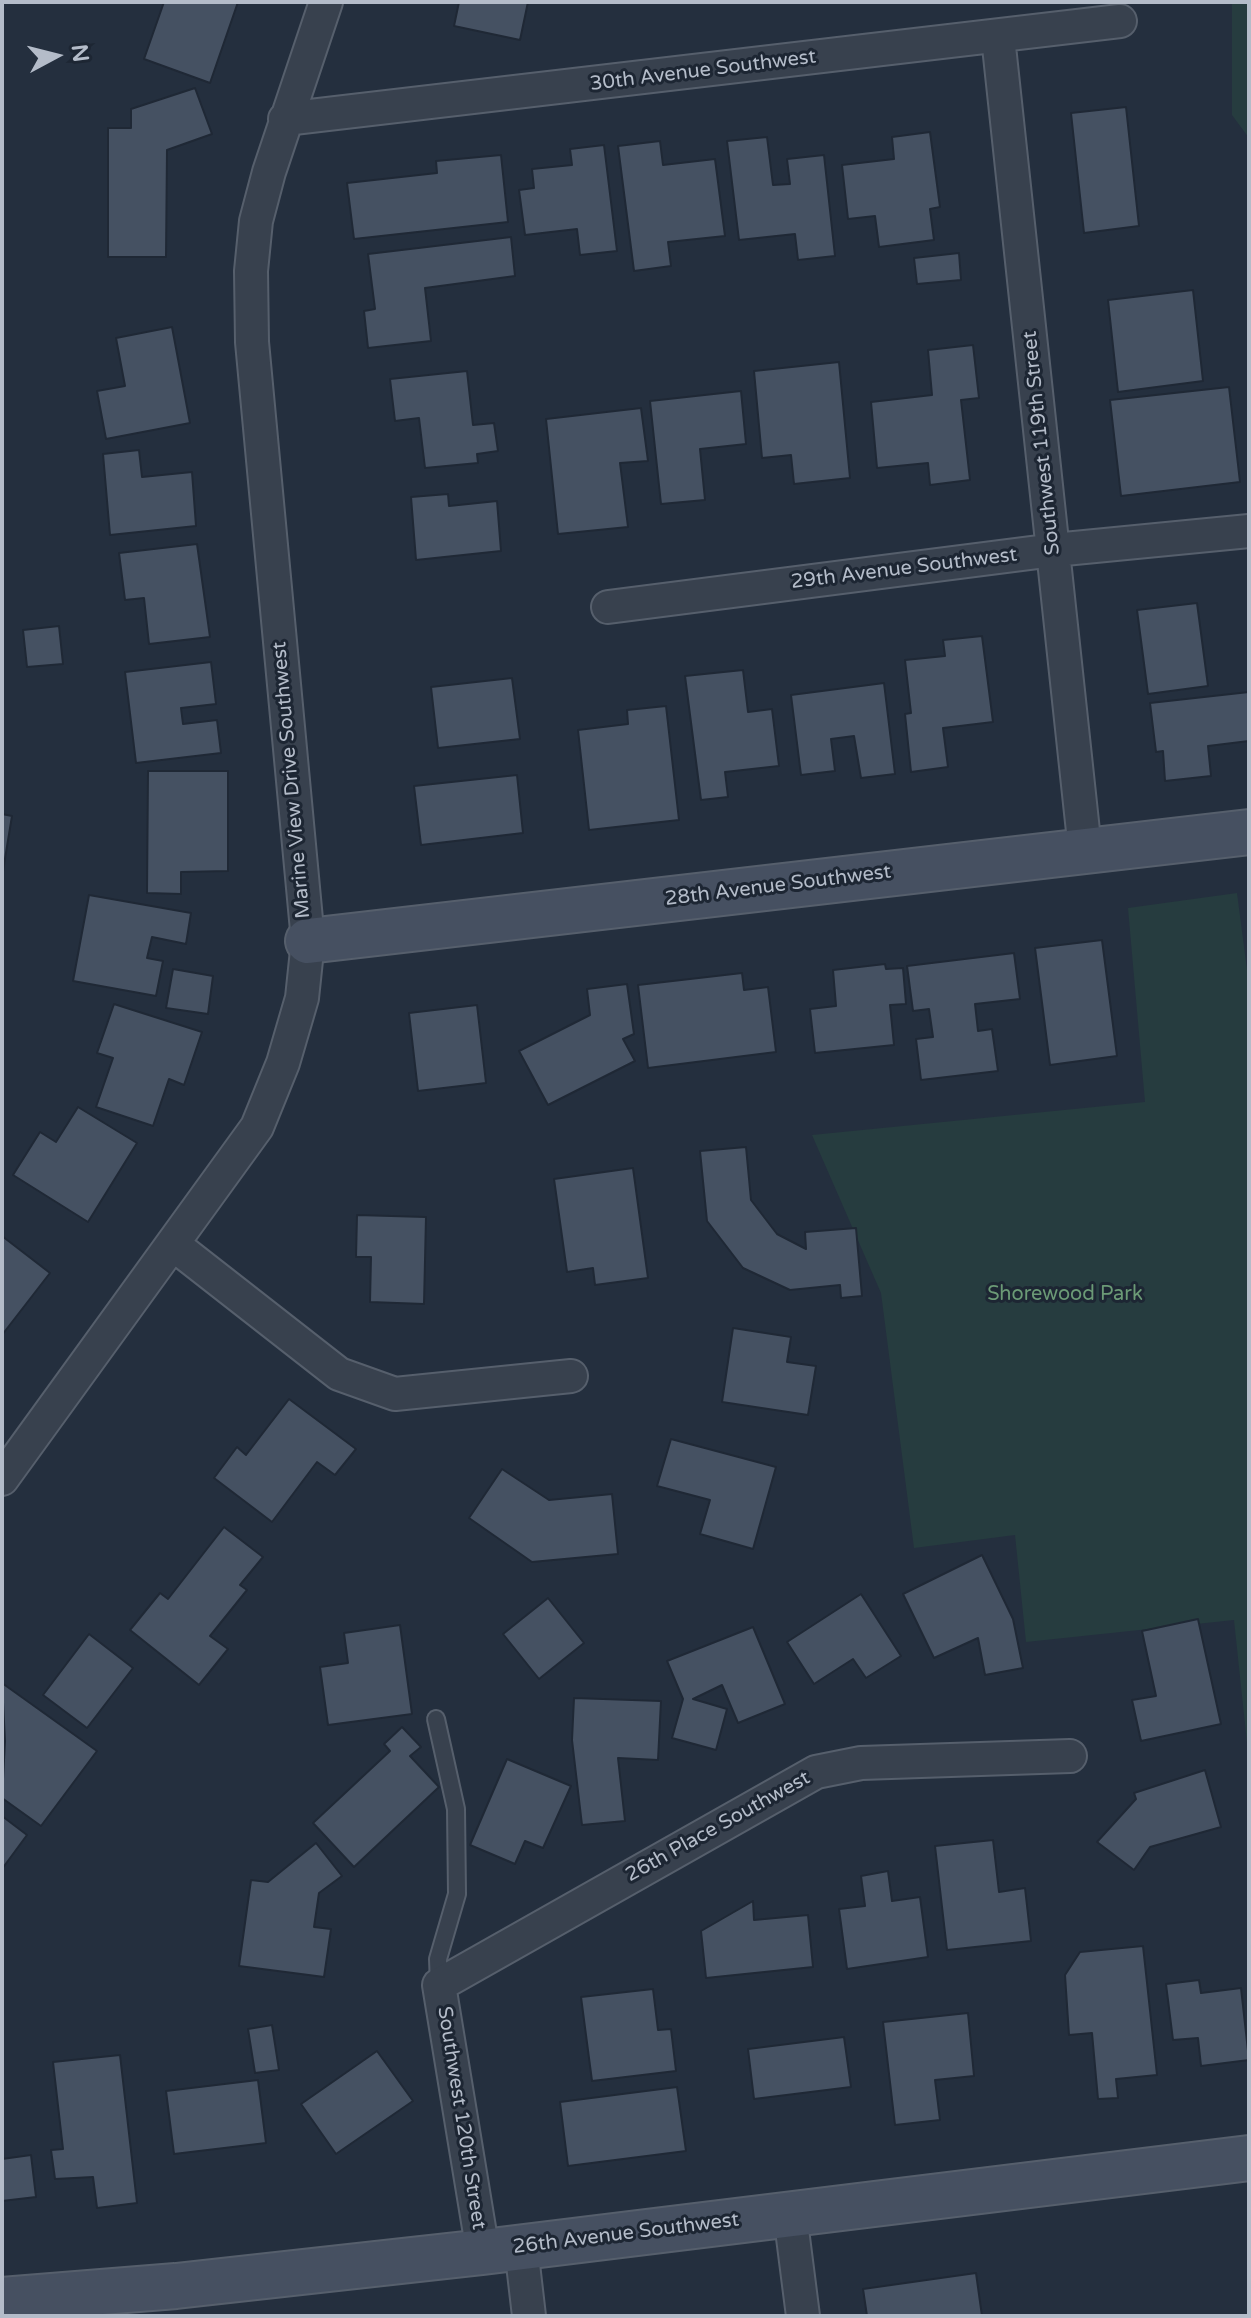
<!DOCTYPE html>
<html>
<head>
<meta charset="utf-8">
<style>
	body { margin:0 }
	#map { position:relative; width:1251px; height:2318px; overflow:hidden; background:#242f3e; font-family:"Varela Round",sans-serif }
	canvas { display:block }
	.frame { position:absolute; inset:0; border:4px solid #b4bcc9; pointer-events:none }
	.north { position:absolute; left:16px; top:16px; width:80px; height:80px; -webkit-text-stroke:6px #1d2633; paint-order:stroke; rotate:83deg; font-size:22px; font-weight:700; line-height:32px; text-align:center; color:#b4bcc9 }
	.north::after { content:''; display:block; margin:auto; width:28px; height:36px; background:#b4bcc9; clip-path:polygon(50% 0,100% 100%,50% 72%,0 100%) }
</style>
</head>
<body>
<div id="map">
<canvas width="1251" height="2318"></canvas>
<div class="frame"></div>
<div class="north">N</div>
</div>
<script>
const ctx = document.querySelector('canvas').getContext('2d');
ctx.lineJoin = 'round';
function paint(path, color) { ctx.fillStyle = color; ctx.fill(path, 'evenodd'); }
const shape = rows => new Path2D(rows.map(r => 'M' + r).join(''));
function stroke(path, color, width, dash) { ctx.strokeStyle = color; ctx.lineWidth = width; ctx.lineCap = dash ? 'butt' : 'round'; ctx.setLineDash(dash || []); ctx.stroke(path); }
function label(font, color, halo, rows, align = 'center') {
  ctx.font = font + ' "Varela Round",sans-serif'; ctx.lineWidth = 6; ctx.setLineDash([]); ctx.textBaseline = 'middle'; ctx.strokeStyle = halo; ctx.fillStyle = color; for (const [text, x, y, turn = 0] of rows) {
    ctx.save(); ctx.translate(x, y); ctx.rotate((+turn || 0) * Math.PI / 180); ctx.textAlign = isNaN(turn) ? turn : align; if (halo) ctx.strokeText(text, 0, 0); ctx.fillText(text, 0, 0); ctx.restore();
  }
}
paint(shape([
	[1232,2,1249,2,1249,138,1232,115],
	[1237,893,1249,985,1249,1762,1234,1620,1026,1642,1015,1535,914,1548,881,1293,812,1135,1145,1102,1128,908]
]), '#263c3f');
const building = shape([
	[164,2,238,2,210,83,144,59,164,2],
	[459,2,528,2,520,40,454,26,459,2],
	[195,88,212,134,167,150,166,257,108,257,108,128,131,128,131,109,195,88],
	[1126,107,1139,226,1084,233,1071,113,1126,107],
	[930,132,940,207,930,209,934,240,879,247,875,216,848,219,842,165,894,159,892,137,930,132],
	[767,137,773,185,790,184,787,159,824,155,835,256,798,260,795,234,739,240,727,141,767,137],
	[660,141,663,165,715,159,725,236,668,242,671,266,634,271,618,146,660,141],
	[604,145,617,251,580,255,577,229,525,235,519,190,534,188,532,169,572,165,570,149,604,145],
	[501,155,508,222,354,239,347,183,437,173,436,161,501,155],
	[511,237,515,276,425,288,431,341,368,348,364,311,375,309,368,254,511,237],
	[959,253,961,280,917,284,914,258,959,253],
	[1193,290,1203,381,1118,392,1108,300,1193,290],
	[172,327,190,423,106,439,97,391,125,386,116,338,172,327],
	[973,345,979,398,961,400,970,480,930,485,928,463,877,468,871,402,932,395,928,350,973,345],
	[839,362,850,478,794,484,791,455,762,458,754,371,839,362],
	[467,371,473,425,494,423,498,451,477,454,478,463,425,468,419,418,395,421,390,379,467,371],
	[1229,387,1240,482,1121,496,1110,400,1229,387],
	[741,391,746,444,700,449,705,500,661,504,650,401,741,391],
	[641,408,648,461,620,463,628,527,558,534,546,419,641,408],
	[139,450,142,477,192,472,196,526,110,535,103,454,139,450],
	[448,494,449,506,497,501,501,551,416,560,411,497,448,494],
	[197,544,210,637,149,644,144,598,125,600,119,553,197,544],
	[1197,603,1208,686,1148,694,1137,610,1197,603],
	[59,626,63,664,27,667,23,630,59,626],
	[982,636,993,722,943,728,948,767,911,772,905,714,911,713,905,660,945,656,943,640,982,636],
	[211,662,216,704,181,708,183,724,217,720,221,753,136,763,125,672,211,662],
	[743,670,748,712,772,709,779,766,725,772,728,797,701,800,685,676,743,670],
	[512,678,520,739,438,748,431,687,512,678],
	[884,683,895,774,861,778,854,736,831,739,835,771,801,775,791,695,884,683],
	[1249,692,1249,741,1208,746,1211,776,1165,781,1163,751,1156,752,1150,703,1249,692],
	[666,706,679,820,589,830,578,730,628,724,627,710,666,706],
	[148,771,228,771,228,871,181,872,181,894,147,893,148,771],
	[517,775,523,833,421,845,414,786,517,775],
	[2,814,12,816,2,877,2,814],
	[89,895,191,913,186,944,152,937,147,958,163,961,156,996,73,981,89,895],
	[1102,940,1117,1056,1050,1065,1035,948,1102,940],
	[1014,953,1020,999,975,1004,978,1031,992,1029,998,1071,921,1080,916,1039,933,1037,929,1009,913,1011,907,966,1014,953],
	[885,964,886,969,903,968,906,1004,890,1005,894,1045,815,1053,810,1009,836,1006,833,970,885,964],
	[173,969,213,976,208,1014,166,1008,173,969],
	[742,973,744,990,768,987,776,1052,648,1068,638,985,742,973],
	[627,984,634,1034,623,1039,635,1061,548,1105,519,1051,590,1015,587,989,627,984],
	[114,1004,202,1032,184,1085,169,1079,153,1126,96,1107,113,1058,97,1053,114,1004],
	[477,1005,486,1083,418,1091,409,1013,477,1005],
	[78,1107,137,1143,88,1222,13,1175,40,1132,56,1142,78,1107],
	[746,1147,751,1200,777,1234,806,1249,805,1232,856,1228,862,1296,841,1298,840,1285,790,1290,743,1268,707,1221,700,1151,746,1147],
	[633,1168,648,1278,595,1285,593,1268,567,1272,554,1179,633,1168],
	[357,1215,426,1217,424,1304,370,1302,371,1257,356,1257,357,1215],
	[2,1236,50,1273,2,1335,2,1236],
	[733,1328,791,1337,787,1362,816,1366,808,1415,722,1402,733,1328],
	[289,1399,356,1449,335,1475,317,1462,272,1522,214,1478,237,1447,246,1455,289,1399],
	[671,1439,776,1467,753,1549,700,1534,710,1500,657,1486,671,1439],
	[502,1469,549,1500,612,1494,618,1554,532,1562,469,1518,502,1469],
	[224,1527,263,1557,240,1585,247,1590,210,1636,228,1649,199,1685,130,1630,160,1593,168,1599,224,1527],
	[982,1555,1013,1619,1023,1668,985,1675,978,1638,934,1658,903,1594,982,1555],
	[861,1594,901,1656,866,1678,853,1659,814,1684,787,1642,861,1594],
	[548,1598,584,1643,539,1679,503,1634,548,1598],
	[1198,1619,1221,1724,1141,1741,1132,1700,1156,1696,1142,1631,1198,1619],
	[400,1625,412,1714,328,1725,320,1667,348,1663,344,1633,400,1625],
	[753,1627,785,1704,738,1723,722,1685,693,1699,727,1709,716,1750,672,1738,683,1699,667,1661,753,1627],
	[89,1634,133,1668,87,1728,43,1695,89,1634],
	[2,1683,97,1751,41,1826,2,1798,5,1741,2,1683],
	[574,1698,661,1701,658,1760,618,1758,625,1821,582,1825,572,1740,574,1698],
	[402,1727,421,1747,410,1756,439,1787,354,1867,313,1823,390,1751,384,1744,402,1727],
	[507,1759,571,1786,543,1848,525,1841,515,1864,470,1845,507,1759],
	[1205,1770,1221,1827,1150,1847,1134,1870,1097,1842,1136,1799,1134,1793,1205,1770],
	[2,1816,27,1835,2,1869,2,1816],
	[993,1840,999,1892,1025,1888,1031,1941,947,1950,935,1846,993,1840],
	[316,1843,342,1876,319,1893,314,1927,331,1929,324,1977,239,1966,251,1880,268,1882,316,1843],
	[888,1871,892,1901,920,1897,928,1957,847,1969,839,1909,865,1906,861,1876,888,1871],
	[753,1901,754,1920,808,1915,813,1967,706,1978,701,1931,753,1901],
	[1143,1946,1157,2075,1116,2079,1118,2098,1098,2099,1092,2033,1069,2035,1065,1975,1080,1952,1143,1946],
	[1199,1980,1201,1993,1241,1988,1249,2060,1201,2066,1198,2038,1173,2040,1166,1984,1199,1980],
	[653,1989,658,2030,671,2029,676,2071,592,2081,581,1997,653,1989],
	[968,2013,974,2076,935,2080,940,2120,895,2125,883,2022,968,2013],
	[272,2025,279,2070,255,2073,248,2029,272,2025],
	[844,2037,851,2087,754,2099,748,2049,844,2037],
	[377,2051,413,2101,336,2154,301,2104,377,2051],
	[120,2055,137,2203,97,2208,93,2177,55,2179,51,2150,63,2149,53,2062,120,2055],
	[258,2080,266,2143,174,2154,166,2091,258,2080],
	[677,2087,686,2151,568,2166,560,2102,677,2087],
	[31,2155,36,2197,2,2201,2,2207,2,2159,31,2155],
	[976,2273,982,2316,867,2316,863,2289,976,2273]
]);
paint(building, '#455162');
stroke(building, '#1f2835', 2);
const lane = shape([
	[436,1719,456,1809,457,1894,438,1959,439,1985]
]);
const street = shape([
	[998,37,1085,850],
	[285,119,1120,21],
	[608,607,1054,550,1249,531],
	[174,1245,339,1374,395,1394,571,1376],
	[2,1479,257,1127,283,1063,302,998,308,941,252,342,251,271,256,221,269,172,326,2],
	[790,2214,803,2316],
	[521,2247,529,2316],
	[483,2252,439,1985,816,1772,861,1763,1070,1756]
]);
const secondary = shape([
	[308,941,1249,832],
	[2,2300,176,2286,483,2252,1249,2158]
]);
stroke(lane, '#565f6c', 20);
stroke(street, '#565f6c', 36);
stroke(secondary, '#565f6c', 48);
stroke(lane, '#38414e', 16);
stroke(street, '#38414e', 32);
stroke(secondary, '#465061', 44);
label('20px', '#b4bcc9', '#1d2633', [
	["30th Avenue Southwest",703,71,-7],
	["Southwest 119th Street",1042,443,-96],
	["29th Avenue Southwest",904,569,-7],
	["Marine View Drive Southwest",292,780,-95],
	["28th Avenue Southwest",778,886,-7],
	["26th Place Southwest",718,1827,-29],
	["Southwest 120th Street",461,2118,81],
	["26th Avenue Southwest",626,2234,-7]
]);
label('20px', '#6b9a76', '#1d2633', [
	["Shorewood Park",1065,1295]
]);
</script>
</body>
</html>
